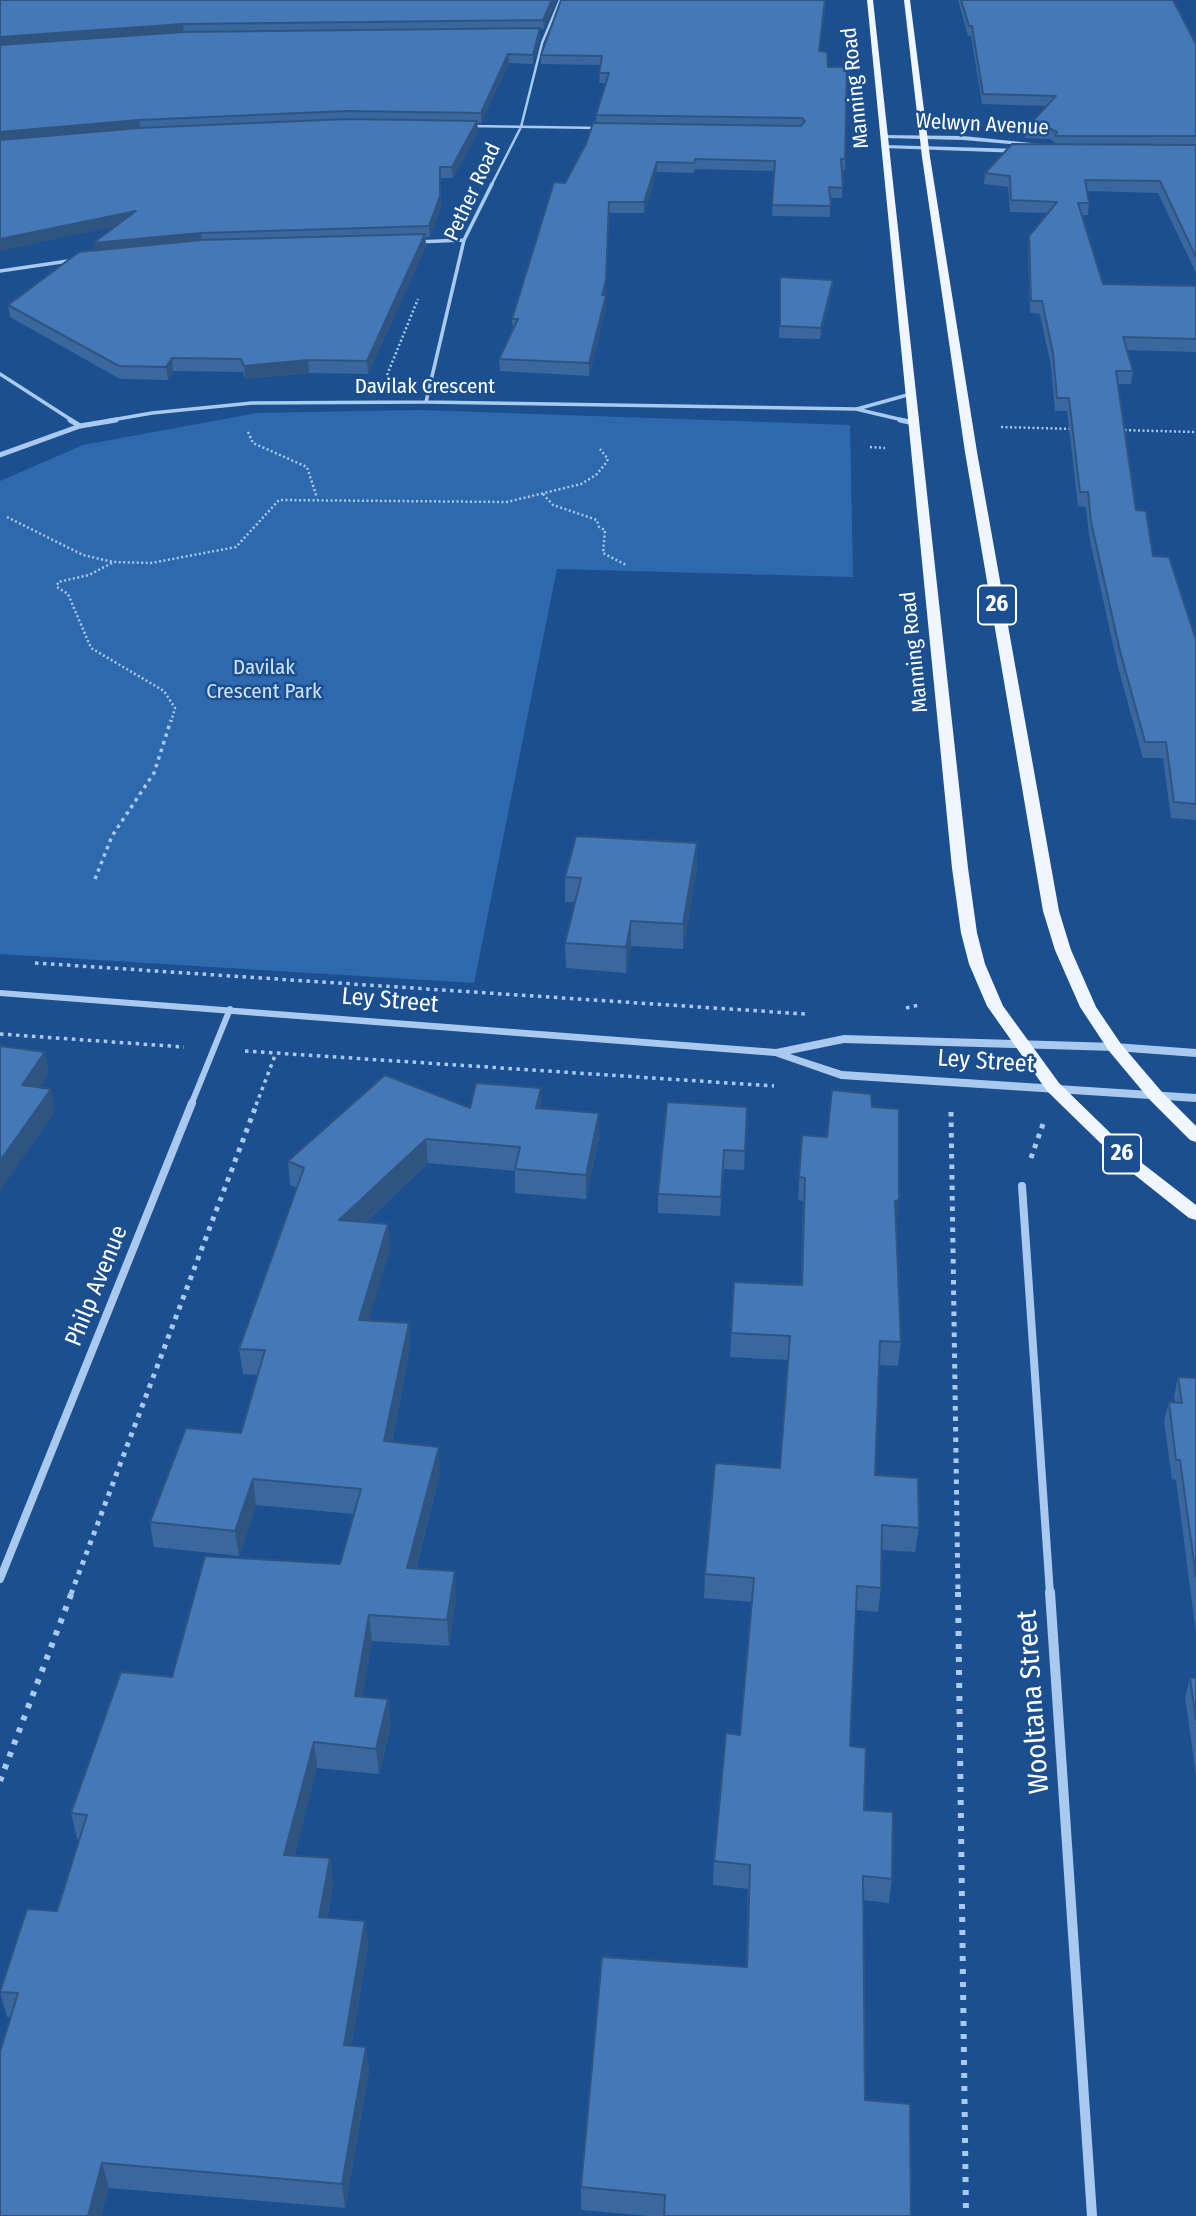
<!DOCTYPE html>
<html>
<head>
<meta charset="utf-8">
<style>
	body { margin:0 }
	canvas { display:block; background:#1b4f8f }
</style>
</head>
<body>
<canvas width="1196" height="2216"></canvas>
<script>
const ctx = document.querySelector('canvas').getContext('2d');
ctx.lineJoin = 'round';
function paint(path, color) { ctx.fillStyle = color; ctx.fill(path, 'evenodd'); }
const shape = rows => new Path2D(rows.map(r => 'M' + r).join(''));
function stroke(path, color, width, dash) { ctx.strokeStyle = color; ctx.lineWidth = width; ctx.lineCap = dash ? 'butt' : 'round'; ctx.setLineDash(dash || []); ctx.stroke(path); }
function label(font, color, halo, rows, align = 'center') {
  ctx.font = font + ' "Fira Sans Condensed",sans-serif'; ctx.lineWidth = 5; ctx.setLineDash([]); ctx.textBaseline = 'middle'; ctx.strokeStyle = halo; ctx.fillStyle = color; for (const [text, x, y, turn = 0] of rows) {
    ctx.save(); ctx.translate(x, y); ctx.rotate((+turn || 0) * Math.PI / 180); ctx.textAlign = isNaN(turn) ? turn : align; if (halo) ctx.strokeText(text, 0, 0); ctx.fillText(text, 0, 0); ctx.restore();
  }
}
paint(shape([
	[421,410,850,425,853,577,557,569,474,983,0,954,0,481,83,445,257,413]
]), '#2e69ad');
stroke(shape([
	[387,375,418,299],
	[1001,427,1073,429],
	[1120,430,1196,432],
	[248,432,253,443,307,467,317,498],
	[870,447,885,448],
	[543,494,553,505,597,520,599,527,605,530,603,553,626,565],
	[7,517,83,555,113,562,151,563,236,547,279,500,507,502,581,484,596,475,606,463,608,459,600,449],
	[112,563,89,575,58,582,57,587,68,594,91,648,164,691,175,708,171,722]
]), '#a9c9ee', 2.5, [2, 2.5]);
stroke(shape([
	[95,879,112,836,154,773,171,720],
	[35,963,805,1014],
	[906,1008,919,1005],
	[0,1034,184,1047],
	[245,1051,774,1086],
	[256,1105,276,1053]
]), '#a9c9ee', 3.5, [3.5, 4.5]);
stroke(shape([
	[951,1112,958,1594],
	[1031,1158,1043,1124],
	[71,1594,257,1103]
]), '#a9c9ee', 5, [4.5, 6]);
stroke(shape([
	[958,1592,966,2216],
	[0,1781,72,1592]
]), '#a9c9ee', 6, [5, 8]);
stroke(shape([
	[469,126,601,128],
	[491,186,521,127,542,43,560,0]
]), '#a9c9ee', 2.5);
stroke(shape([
	[416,242,464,240],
	[0,271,75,260],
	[0,374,73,421],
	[426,402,464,240,492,184],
	[857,409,911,394],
	[106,421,152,413,252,403,426,402,856,409,907,421]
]), '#a9c9ee', 3.5);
stroke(shape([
	[70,420,80,426],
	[900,420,914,423],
	[0,455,80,426,116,420]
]), '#a9c9ee', 5);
stroke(shape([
	[191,1105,230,1009]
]), '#a9c9ee', 6);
stroke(shape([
	[1022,1186,1050,1594],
	[0,1579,192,1103]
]), '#a9c9ee', 8);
stroke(shape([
	[1050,1592,1092,2216]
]), '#a9c9ee', 10);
paint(shape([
	[882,135,963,136,1070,147,1067,149,963,140,884,138,882,135],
	[885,145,1021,149,1024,151,1021,153,883,148,885,145],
	[0,990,776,1049,844,1035,1115,1043,1196,1049,1196,1057,1115,1051,844,1043,790,1054,842,1071,1196,1094,1196,1102,841,1079,775,1056,0,996,0,990]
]), '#a9c9ee');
paint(shape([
	[867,0,873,0,968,868,977,933,985,964,1003,1006,1059,1083,1138,1160,1196,1205,1196,1220,1189,1218,1126,1168,1047,1091,987,1006,969,964,961,933,952,868,867,0],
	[904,0,910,0,930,157,977,452,1059,911,1071,950,1096,1007,1121,1044,1162,1092,1196,1126,1196,1142,1190,1140,1150,1100,1109,1051,1080,1007,1055,950,1043,911,965,452,922,157,904,0]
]), '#f0f6ff');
paint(shape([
	[0,0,556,0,544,29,540,29,540,37,533,64,509,63,481,123,477,123,478,131,453,178,440,178,441,207,430,237,425,237,426,246,368,374,309,373,245,379,243,372,173,371,168,380,120,379,10,317,8,305,94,250,93,243,115,226],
	[561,0,826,0,819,52,828,67,845,159,845,170,842,170,842,198,830,198,830,217,772,216,774,171,695,169,694,173,657,172,644,213,609,213,605,295,606,307,589,376,500,371,499,359,513,330,512,319,565,183,586,144,596,123,596,115,606,83,599,83,601,65,541,64,541,55],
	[958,0,1173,0,1196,44,1196,273,1158,193,1087,191,1089,203,1088,215,1082,215,1103,284,1196,286,1196,352,1126,350,1133,371,1131,384,1118,384,1136,510,1153,556,1196,640,1196,820,1171,818,1163,758,1143,758,1118,667,1089,536,1086,507,1078,506,1067,411,1055,411,1051,366,1040,314,1030,313,1028,248,1029,236,1048,213,1010,212,1008,187,984,184,985,173,1054,144,1055,143,1050,139,1025,138,1027,127,1046,106,982,104,971,36,968,36],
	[833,280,832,291,820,339,779,338,780,288],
	[697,843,697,868,683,949,631,946,626,973,566,968,565,943,575,902,565,902,565,877],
	[541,1088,541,1109,599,1137,586,1199,515,1193,515,1171,428,1163,365,1223,390,1249,368,1321,409,1323,410,1348,392,1442,440,1472,416,1569,456,1597,449,1646,372,1641,362,1696,388,1699,391,1725,379,1774,317,1768,294,1856,330,1858,333,1884,327,1918,365,1921,368,1946,351,2046,366,2047,369,2072,345,2208,109,2188,101,2216,0,2216,11,2017,7,2017,0,1992,57,1911,79,1839,77,1839,71,1813,172,1677,340,1564,354,1514,256,1505,239,1556,154,1547,150,1522,241,1433,258,1375,243,1374,239,1349,297,1188,290,1185,288,1161],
	[747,1107,744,1170,723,1169,720,1216,658,1213,658,1194],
	[872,1107,896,1223,901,1342,898,1366,879,1365,875,1475,919,1528,915,1552,882,1550,881,1588,878,1612,856,1610,850,1746,864,1810,892,1879,889,1903,863,1900,865,2100,911,2216,649,2216,581,2210,581,2187,746,1967,748,1889,713,1885,714,1861,740,1735,752,1602,704,1598,705,1574,780,1468,788,1360,730,1357,734,1282,801,1285,803,1201,798,1200,802,1135,827,1137],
	[1178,1377,1196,1378,1196,1633,1176,1480,1172,1479,1164,1421,1169,1402,1175,1402,1174,1397],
	[1190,1678,1196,1678,1196,1775,1185,1697]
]), '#3a679d');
paint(shape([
	[552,0,556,0,544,29,543,20],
	[183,24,184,33,0,46,0,37],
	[540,28,540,37,533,64,533,55],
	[508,54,509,63,481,123,481,113],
	[139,120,140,130,0,142,0,132],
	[477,121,478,131,453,178,452,167],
	[657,162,657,172,644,213,644,202],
	[440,167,441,207,430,237,429,226],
	[609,202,606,291,602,307,602,295],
	[136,211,137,222,0,251,0,239],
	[201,233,202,244,94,254,93,243],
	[425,234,426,246,368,374,367,361],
	[833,280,832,291,820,339,821,328],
	[606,295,606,307,589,376,589,363],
	[172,358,173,371,168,380,166,367],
	[308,360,309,373,245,379,244,366],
	[697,843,697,868,683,949,683,924],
	[631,921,631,946,626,973,626,947],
	[45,1052,49,1074,26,1108,22,1085],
	[541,1088,541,1112,536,1108],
	[51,1089,55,1112,0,1191,0,1161],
	[599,1113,599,1137,586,1199,586,1175],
	[426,1139,428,1163,341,1245,339,1220],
	[899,1200,897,1223,895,1201],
	[388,1224,390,1249,361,1346,359,1320],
	[409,1323,410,1348,387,1467,384,1441],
	[439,1447,440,1472,409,1594,407,1568],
	[253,1479,256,1505,239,1556,235,1531],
	[455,1571,456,1597,449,1646,447,1620],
	[369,1615,372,1641,358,1721,355,1696],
	[388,1699,391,1725,379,1774,376,1749],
	[314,1742,317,1768,288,1881,284,1855],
	[330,1858,333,1884,322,1942,319,1917],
	[365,1921,368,1946,347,2070,344,2045],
	[366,2047,369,2072,345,2208,342,2184],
	[102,2163,109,2188,101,2216,88,2216]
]), '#305480');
const building = shape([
	[0,0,552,0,543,20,183,24,0,37,0,0],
	[561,0,825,0,819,51,827,52,828,67,847,67,845,159,841,159,843,188,829,187,831,206,772,205,775,161,695,159,694,163,657,162,644,202,609,202,606,280,602,295,606,295,589,363,499,359,518,319,512,319,554,182,565,183,586,144,593,123,801,126,805,121,802,118,596,115,609,73,599,73,602,56,541,55,561,0],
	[961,0,1173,0,1196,44,1196,136,1055,136,1057,132,1051,129,1027,127,1056,96,983,94,972,26,969,26,961,0],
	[540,28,533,55,508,54,481,113,347,111,139,120,0,132,0,45,183,32,540,28],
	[347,119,477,121,452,167,440,167,440,196,429,226,201,233,93,243,136,211,0,239,0,140,139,128,347,119],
	[1012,144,1196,145,1196,257,1160,181,1085,180,1089,203,1078,203,1103,284,1196,286,1196,339,1123,337,1133,371,1116,371,1136,510,1146,511,1153,556,1169,557,1196,640,1196,804,1174,802,1166,742,1145,742,1120,651,1091,522,1088,492,1080,492,1069,398,1057,398,1053,353,1042,301,1031,301,1029,236,1057,202,1011,200,1010,176,985,173,1012,144],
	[425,234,367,361,308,360,244,366,241,359,172,358,166,367,119,366,8,305,79,252,201,240,425,234],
	[780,277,833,280,821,328,780,326,780,277],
	[576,836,697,843,683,924,631,921,626,947,565,943,581,878,565,877,576,836],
	[0,1046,45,1052,22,1085,51,1089,0,1161,0,1046],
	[385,1075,470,1108,476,1083,541,1088,536,1108,599,1113,586,1175,515,1169,520,1147,426,1139,339,1220,388,1224,359,1320,409,1323,384,1441,439,1447,407,1568,455,1571,447,1620,369,1615,355,1696,388,1699,376,1749,314,1742,284,1855,330,1858,319,1917,365,1921,344,2045,366,2047,342,2184,102,2163,88,2216,0,2216,0,2052,18,1993,0,1992,27,1909,57,1911,87,1815,71,1813,121,1672,172,1677,205,1556,340,1564,361,1489,253,1479,235,1531,150,1522,186,1428,241,1433,265,1350,239,1349,304,1168,288,1161,385,1075],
	[832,1090,871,1094,872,1107,899,1109,899,1200,895,1201,901,1342,880,1341,875,1475,918,1478,919,1528,882,1525,881,1588,857,1586,850,1746,866,1748,864,1810,893,1812,892,1879,863,1876,865,2100,910,2104,911,2216,664,2216,665,2195,581,2187,602,1957,747,1967,750,1865,714,1861,726,1733,740,1735,754,1578,705,1574,715,1463,780,1468,790,1336,731,1333,734,1282,802,1285,805,1178,799,1177,802,1135,827,1137,832,1090],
	[667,1102,747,1107,745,1151,724,1150,721,1197,658,1194,667,1102],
	[1178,1377,1196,1378,1196,1577,1180,1460,1176,1460,1169,1402,1182,1403,1178,1377],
	[1190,1678,1196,1678,1196,1720,1190,1678]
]);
paint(building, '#4478b7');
stroke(building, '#305480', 2);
label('21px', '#fff', '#1b4f8f', [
	["Manning Road",856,88,-96],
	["Welwyn Avenue",982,125,3],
	["Pether Road",473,192,-65],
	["Davilak Crescent",425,387],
	["Manning Road",915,652,-96]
]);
label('21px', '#cfe3fa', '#1b4f8f', [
	["Davilak",264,668],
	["Crescent Park",264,692]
]);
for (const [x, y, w] of [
	[997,605,38],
	[1122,1154,38]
]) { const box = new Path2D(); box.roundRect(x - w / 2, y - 19.5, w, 39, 5); ctx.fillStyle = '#1b4f8f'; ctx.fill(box); stroke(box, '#fff', 2); }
label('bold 23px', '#fff', null, [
	["26",997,605],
	["26",1122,1154]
]);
label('24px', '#fff', '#1b4f8f', [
	["Ley Street",390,1001,5],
	["Ley Street",986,1062,4],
	["Philp Avenue",97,1286,-68]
]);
label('28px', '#fff', '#1b4f8f', [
	["Wooltana Street",1034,1702,-94]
]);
</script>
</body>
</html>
